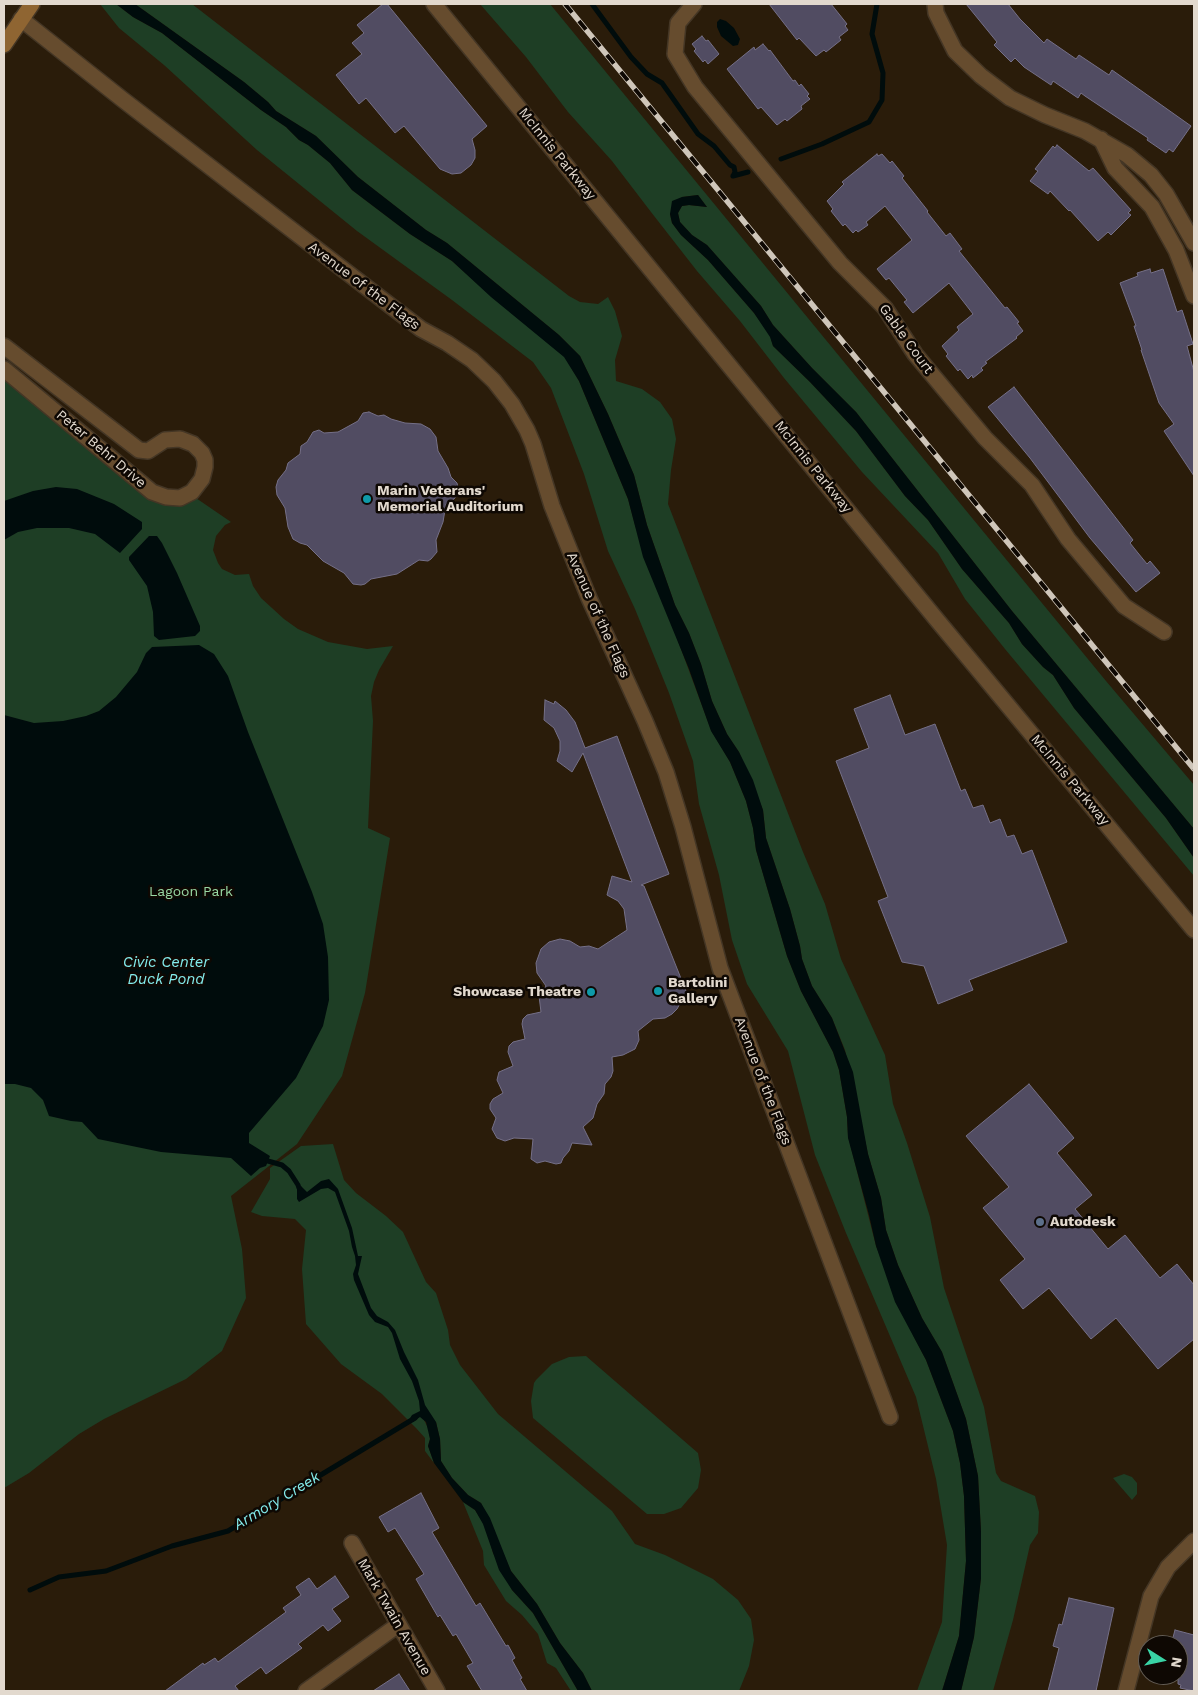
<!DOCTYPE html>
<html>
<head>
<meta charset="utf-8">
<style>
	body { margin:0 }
	#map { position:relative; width:1198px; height:1695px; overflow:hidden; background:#2a1c0a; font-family:"Work Sans",sans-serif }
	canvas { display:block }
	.frame { position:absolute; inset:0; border:5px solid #e2d9ce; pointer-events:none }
	.north { position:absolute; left:1138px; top:1635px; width:50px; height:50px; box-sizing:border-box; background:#0e0803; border:1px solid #635c54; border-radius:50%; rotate:100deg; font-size:14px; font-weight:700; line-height:20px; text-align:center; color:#e2d9ce }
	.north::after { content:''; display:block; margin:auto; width:18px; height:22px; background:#39d4a5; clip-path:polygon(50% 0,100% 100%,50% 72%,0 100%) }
</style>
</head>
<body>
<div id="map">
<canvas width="1198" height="1695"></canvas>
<div class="frame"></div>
<div class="north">N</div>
</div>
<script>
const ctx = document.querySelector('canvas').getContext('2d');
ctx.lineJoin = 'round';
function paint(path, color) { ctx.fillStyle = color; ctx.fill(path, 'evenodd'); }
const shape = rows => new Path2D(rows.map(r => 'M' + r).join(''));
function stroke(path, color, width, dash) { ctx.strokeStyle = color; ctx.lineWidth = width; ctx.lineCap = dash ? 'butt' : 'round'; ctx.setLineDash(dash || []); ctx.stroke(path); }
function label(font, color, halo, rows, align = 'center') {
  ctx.font = font + ' "Work Sans",sans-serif'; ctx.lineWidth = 5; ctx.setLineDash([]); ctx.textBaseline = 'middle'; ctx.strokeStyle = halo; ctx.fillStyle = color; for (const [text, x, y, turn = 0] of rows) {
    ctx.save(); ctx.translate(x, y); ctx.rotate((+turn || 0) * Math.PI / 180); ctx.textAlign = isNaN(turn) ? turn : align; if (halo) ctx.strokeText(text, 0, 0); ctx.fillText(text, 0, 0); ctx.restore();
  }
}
paint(shape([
	[100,4,116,4,133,17,162,33,261,110,286,127,299,140,308,145,330,163,352,190,410,234,452,261,491,296,565,357,579,381,628,499,635,525,711,730,730,762,746,801,753,828,756,850,787,956,801,991,833,1052,839,1070,847,1117,848,1136,876,1246,914,1337,926,1360,953,1431,960,1463,964,1496,966,1561,959,1636,942,1691,917,1691,942,1622,947,1545,936,1479,916,1397,846,1233,815,1155,788,1051,747,984,732,940,719,875,699,804,693,761,669,693,635,609,608,551,584,474,551,388,533,362,452,300,357,231,257,150,164,65,119,28],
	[135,4,192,4,569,296,580,302,598,304,608,297,615,311,622,336,615,360,616,381,642,389,660,402,672,419,676,439,671,470,668,504,803,852,825,904,841,959,885,1055,893,1104,907,1143,930,1217,944,1288,984,1407,996,1473,1001,1481,1035,1496,1039,1512,1038,1533,1030,1545,1013,1620,993,1691,961,1691,974,1637,981,1578,981,1532,978,1476,966,1419,942,1352,922,1318,898,1265,886,1230,881,1198,868,1154,845,1050,832,1018,812,986,802,959,800,946,790,909,766,838,763,810,739,752,727,734,712,701,701,664,689,633,675,605,647,525,634,475,608,414,580,356,559,335,447,243,426,230,358,177,316,136,276,111,268,102,244,82],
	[480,4,550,4,1106,681,1194,785,1194,829,1012,611,856,412,812,368,773,325,761,306,707,245,692,235,680,222,678,213,682,206,689,205,707,207,698,195,682,197,670,214,672,223,681,235,708,260,754,313,770,335,773,346,810,382,856,431,905,496,928,520,962,569,1009,623,1022,644,1043,667,1053,675,1074,708,1166,818,1194,858,1194,876,1005,649,965,599,938,553,862,472,784,378,740,321,697,271,651,212,612,161,568,112,526,57],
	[4,369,152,492,193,496,231,522,225,525,216,536,213,550,218,563,222,569,235,575,249,574,253,586,261,598,284,619,298,629,328,642,367,649,393,646,379,670,374,682,371,696,373,721,368,828,390,838,365,993,342,1076,297,1144,231,1196,242,1249,246,1298,222,1351,186,1379,104,1419,79,1434,29,1473,4,1488],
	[333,1144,344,1180,356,1193,386,1216,403,1232,426,1282,436,1293,448,1330,450,1345,460,1365,498,1414,612,1511,635,1544,665,1555,713,1579,738,1600,751,1619,754,1640,749,1666,739,1691,592,1691,583,1673,560,1643,537,1604,511,1571,481,1503,468,1495,452,1478,441,1461,440,1439,436,1422,423,1418,429,1430,430,1439,428,1446,434,1463,425,1451,425,1438,416,1428,382,1394,341,1364,306,1324,302,1269,306,1230,295,1219,262,1216,251,1212,270,1179,270,1168,301,1146],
	[586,1356,698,1453,701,1470,698,1488,681,1508,664,1514,647,1514,533,1418,531,1401,534,1383,536,1380,552,1364,569,1357],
	[1124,1474,1132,1477,1137,1483,1137,1494,1132,1500,1113,1478],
	[463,1502,475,1510,484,1524,489,1538,493,1553,512,1590,533,1613,578,1691,571,1691,556,1668,547,1663,538,1634,522,1615,506,1601,484,1565,483,1551]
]), '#1e3e25');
paint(shape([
	[116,4,135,4,244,82,268,102,276,111,316,136,358,177,426,230,447,243,559,335,580,356,608,414,634,475,647,525,675,605,689,633,701,664,712,701,727,734,739,752,753,780,763,810,766,838,790,909,800,946,802,959,812,986,832,1018,853,1072,868,1154,881,1198,886,1230,898,1265,922,1318,942,1352,966,1419,978,1476,981,1532,981,1578,974,1637,961,1691,942,1691,959,1636,966,1561,964,1496,960,1463,953,1431,926,1360,895,1302,876,1246,869,1215,848,1138,847,1117,839,1070,833,1052,801,991,787,956,756,850,753,828,746,801,730,762,711,731,689,669,643,557,628,499,579,381,564,357,491,297,452,261,410,234,352,190,330,163,308,145,299,140,286,127,261,110,162,33,133,17],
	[720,19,726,21,734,28,740,39,738,45,733,46,721,36,717,27,717,22],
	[698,195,707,207,689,205,682,206,678,213,680,222,692,235,707,245,761,306,773,325,812,368,856,412,1012,611,1194,829,1194,858,1166,818,1074,708,1053,675,1043,667,1022,644,1009,623,962,569,928,520,905,496,856,431,810,382,773,346,770,337,754,313,708,260,681,235,672,223,670,214,672,201,682,197],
	[56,487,77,489,114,504,142,522,142,529,120,553,95,534,69,528,37,528,18,532,4,540,4,501,33,491],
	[149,536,157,536,162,543,177,573,200,626,200,631,195,636,159,640,154,636,153,612,147,586,129,560,129,557],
	[199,645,214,654,228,676,248,732,312,892,323,924,328,957,329,1000,323,1026,296,1078,249,1133,249,1143,270,1156,266,1166,260,1168,251,1176,231,1158,161,1152,98,1139,82,1122,71,1121,49,1116,43,1100,31,1088,15,1084,4,1084,4,715,34,723,63,721,86,716,99,711,116,697,137,672,146,653,152,647],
	[329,1179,338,1189,352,1228,358,1256,362,1256,358,1274,371,1308,377,1316,388,1322,395,1330,404,1352,418,1380,425,1405,436,1422,440,1439,441,1461,452,1478,468,1495,481,1503,490,1518,511,1571,537,1604,560,1643,583,1673,592,1691,578,1691,533,1613,512,1590,499,1570,483,1524,475,1510,463,1502,434,1463,428,1446,430,1439,426,1422,420,1417,413,1422,409,1420,412,1415,420,1411,419,1401,412,1381,400,1359,392,1333,388,1327,375,1322,369,1315,354,1280,353,1274,356,1265,355,1256,352,1247,349,1231,335,1192,328,1188,321,1189,299,1202,297,1199,297,1189,301,1186,307,1192,321,1181]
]), '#000c0c');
stroke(shape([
	[592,4,631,57,647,74,662,83,698,134,714,146,730,165,734,167,735,172,733,176],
	[781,159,822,144,869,122,882,100,883,73,872,34,877,4],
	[733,176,748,172],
	[268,1161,282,1165,289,1171,298,1185,299,1188],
	[30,1590,59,1577,106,1571,172,1546,228,1531,415,1418]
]), '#000c0c', 5);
const building = shape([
	[383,4,387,4,487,126,472,139,475,150,475,158,471,165,461,173,452,174,440,169,404,126,395,133,366,98,359,104,336,75,362,54,352,43,364,33,357,25,383,4],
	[769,4,831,4,847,24,845,26,848,30,839,37,841,40,826,52,824,50,816,56,799,38,797,40,769,4],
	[966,4,1008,4,1020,19,1044,43,1047,39,1076,59,1079,55,1109,75,1112,70,1191,126,1173,152,1169,149,1166,153,1147,140,1148,138,1085,96,1081,93,1078,98,1053,81,1051,85,1024,67,1015,58,1011,62,994,45,997,42,966,4],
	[702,36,706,41,708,40,719,54,708,64,705,60,703,62,694,51,696,49,692,44,702,36],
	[763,44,769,51,770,50,793,81,795,80,799,86,801,84,809,94,807,96,810,99,801,106,802,109,787,121,785,119,777,125,761,107,758,109,727,69,754,47,755,50,763,44],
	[1057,145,1089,171,1093,168,1131,210,1128,213,1131,215,1111,235,1108,232,1098,241,1070,210,1069,211,1050,191,1048,194,1030,181,1038,171,1035,169,1053,146,1055,148,1057,145],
	[877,154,878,156,882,154,890,163,892,161,904,176,902,178,928,211,927,212,946,236,950,233,962,249,959,251,1005,308,1007,307,1019,322,1017,323,1023,331,1016,337,1017,338,985,362,987,363,981,368,983,370,973,378,972,375,968,379,960,369,958,371,946,356,948,354,942,346,959,330,957,327,973,314,949,283,913,313,904,302,907,300,889,278,886,280,877,269,912,240,885,206,866,222,868,225,858,232,856,230,853,233,845,224,843,226,831,211,833,209,827,201,844,184,842,182,877,154],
	[1150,269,1151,273,1163,269,1177,312,1182,310,1193,344,1187,346,1194,372,1194,476,1164,431,1174,424,1159,403,1141,350,1142,350,1134,326,1136,326,1120,283,1138,276,1137,273,1150,269],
	[1014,387,1133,540,1130,543,1138,553,1147,564,1150,561,1160,573,1136,592,1090,538,1030,458,988,407,1014,387],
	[369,412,378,416,384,415,391,419,405,423,421,424,430,429,436,437,438,451,448,468,451,477,457,483,459,492,454,499,446,504,443,522,436,540,437,552,431,559,428,561,419,560,397,574,371,579,365,584,361,585,353,584,344,573,323,561,307,545,300,543,293,539,288,527,285,508,277,495,276,487,278,480,286,470,288,463,300,454,301,446,307,442,313,432,319,430,324,433,338,432,358,421,363,413,369,412],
	[890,695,905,735,935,724,961,791,965,789,973,808,983,805,990,823,1000,819,1007,837,1014,835,1022,854,1032,850,1067,942,969,980,973,990,938,1004,924,966,902,962,878,901,888,897,836,761,869,748,854,709,890,695],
	[545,700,554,704,555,701,566,710,575,722,585,748,617,736,669,874,641,885,644,886,688,996,682,1000,677,1009,672,1014,665,1018,653,1019,638,1031,639,1040,635,1049,623,1055,612,1057,613,1071,611,1077,605,1084,604,1094,597,1104,593,1118,583,1127,592,1145,572,1143,569,1151,563,1158,561,1163,556,1164,545,1161,537,1163,531,1159,533,1139,514,1138,505,1141,497,1138,492,1129,496,1118,490,1109,490,1104,493,1099,503,1093,497,1080,499,1072,513,1066,508,1052,509,1046,513,1042,525,1039,522,1024,523,1019,527,1015,541,1012,539,996,546,986,537,973,536,963,541,949,549,942,560,939,570,941,580,947,589,946,598,949,627,930,624,909,618,901,607,895,612,876,632,882,583,753,572,772,557,761,560,751,560,741,554,728,544,720,545,700],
	[1029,1084,1074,1138,1057,1153,1092,1195,1075,1209,1108,1249,1125,1235,1160,1278,1177,1264,1194,1285,1194,1339,1158,1369,1116,1318,1091,1339,1049,1288,1023,1309,1000,1280,1025,1259,983,1208,1009,1187,966,1136,1029,1084],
	[421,1493,439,1528,432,1532,476,1606,480,1603,506,1646,508,1645,515,1658,512,1660,522,1678,520,1679,527,1691,482,1691,467,1666,473,1663,456,1634,453,1636,440,1615,438,1617,416,1579,424,1574,395,1528,388,1532,379,1517,421,1493],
	[335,1576,349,1597,332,1609,341,1621,328,1631,323,1625,298,1644,302,1648,266,1674,261,1667,235,1686,239,1691,165,1691,203,1663,204,1665,215,1658,218,1662,286,1612,283,1608,301,1595,296,1587,309,1578,317,1589,335,1576],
	[1069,1598,1114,1608,1096,1691,1048,1691,1059,1648,1053,1646,1059,1624,1062,1625,1069,1598],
	[1175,1630,1194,1635,1194,1691,1180,1688,1181,1685,1178,1684,1178,1645,1171,1645,1175,1630],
	[399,1674,410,1691,373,1691,399,1674]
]);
paint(building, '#514c62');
stroke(building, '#757088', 1);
const street = shape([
	[434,4,937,620,1194,930],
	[694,4,678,23,675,54,695,87,840,263,885,308,915,354,985,438,1032,485,1068,539,1124,606,1164,632],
	[935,4,936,13,955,51,981,76,1010,98,1045,115,1085,131,1127,155,1151,175,1166,194,1194,243],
	[21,19,122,99,392,307,421,329,447,343,472,360,494,381,512,404,527,430,533,444,552,506,589,598,645,721,666,772,683,827,720,968,890,1417],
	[1101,139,1115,168,1152,207,1176,250,1194,296],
	[4,346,139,450,148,451,165,440,180,439,193,444,202,453,205,460,205,467,202,479,192,492,180,498,166,497,152,492,4,369],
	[352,1543,437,1691],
	[306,1691,398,1625],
	[1126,1691,1151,1596,1168,1567,1194,1541]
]);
const secondary = shape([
	[4,45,32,4]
]);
stroke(street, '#443625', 18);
stroke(secondary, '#443625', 18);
stroke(street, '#664c2e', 15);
stroke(secondary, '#8f6532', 15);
const rail = shape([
	[565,4,1194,769]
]);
stroke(rail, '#cfc6ba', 5.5);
stroke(rail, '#0e0803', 4, [11]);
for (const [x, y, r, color] of [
	[367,499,5,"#0f9aa8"],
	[658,991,5,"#0f9aa8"],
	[591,992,5,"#0f9aa8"],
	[1040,1222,5,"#5c6f8a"]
]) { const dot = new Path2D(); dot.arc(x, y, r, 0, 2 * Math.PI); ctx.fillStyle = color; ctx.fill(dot); stroke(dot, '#0e0803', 2); }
label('14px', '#e2d9ce', '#0e0803', [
	["McInnis Parkway",557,154,51],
	["Avenue of the Flags",364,286,37],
	["Gable Court",906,339,54],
	["Peter Behr Drive",101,449,40],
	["McInnis Parkway",813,467,51],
	["Avenue of the Flags",598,615,66],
	["McInnis Parkway",1070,780,50],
	["Avenue of the Flags",763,1081,69],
	["Mark Twain Avenue",394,1617,60]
]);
label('bold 14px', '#e2d9ce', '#0e0803', [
	["Marin Veterans'",377,491],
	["Memorial Auditorium",377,507],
	["Bartolini",668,983],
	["Gallery",668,999],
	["Showcase Theatre",581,992,"right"],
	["Autodesk",1050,1222]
], 'left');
label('14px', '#99d8a4', '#0e0803', [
	["Lagoon Park",191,892]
]);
label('italic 15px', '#84ecec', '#0e0803', [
	["Civic Center",166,963],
	["Duck Pond",166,980],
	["Armory Creek",277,1501,-31]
]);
</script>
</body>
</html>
